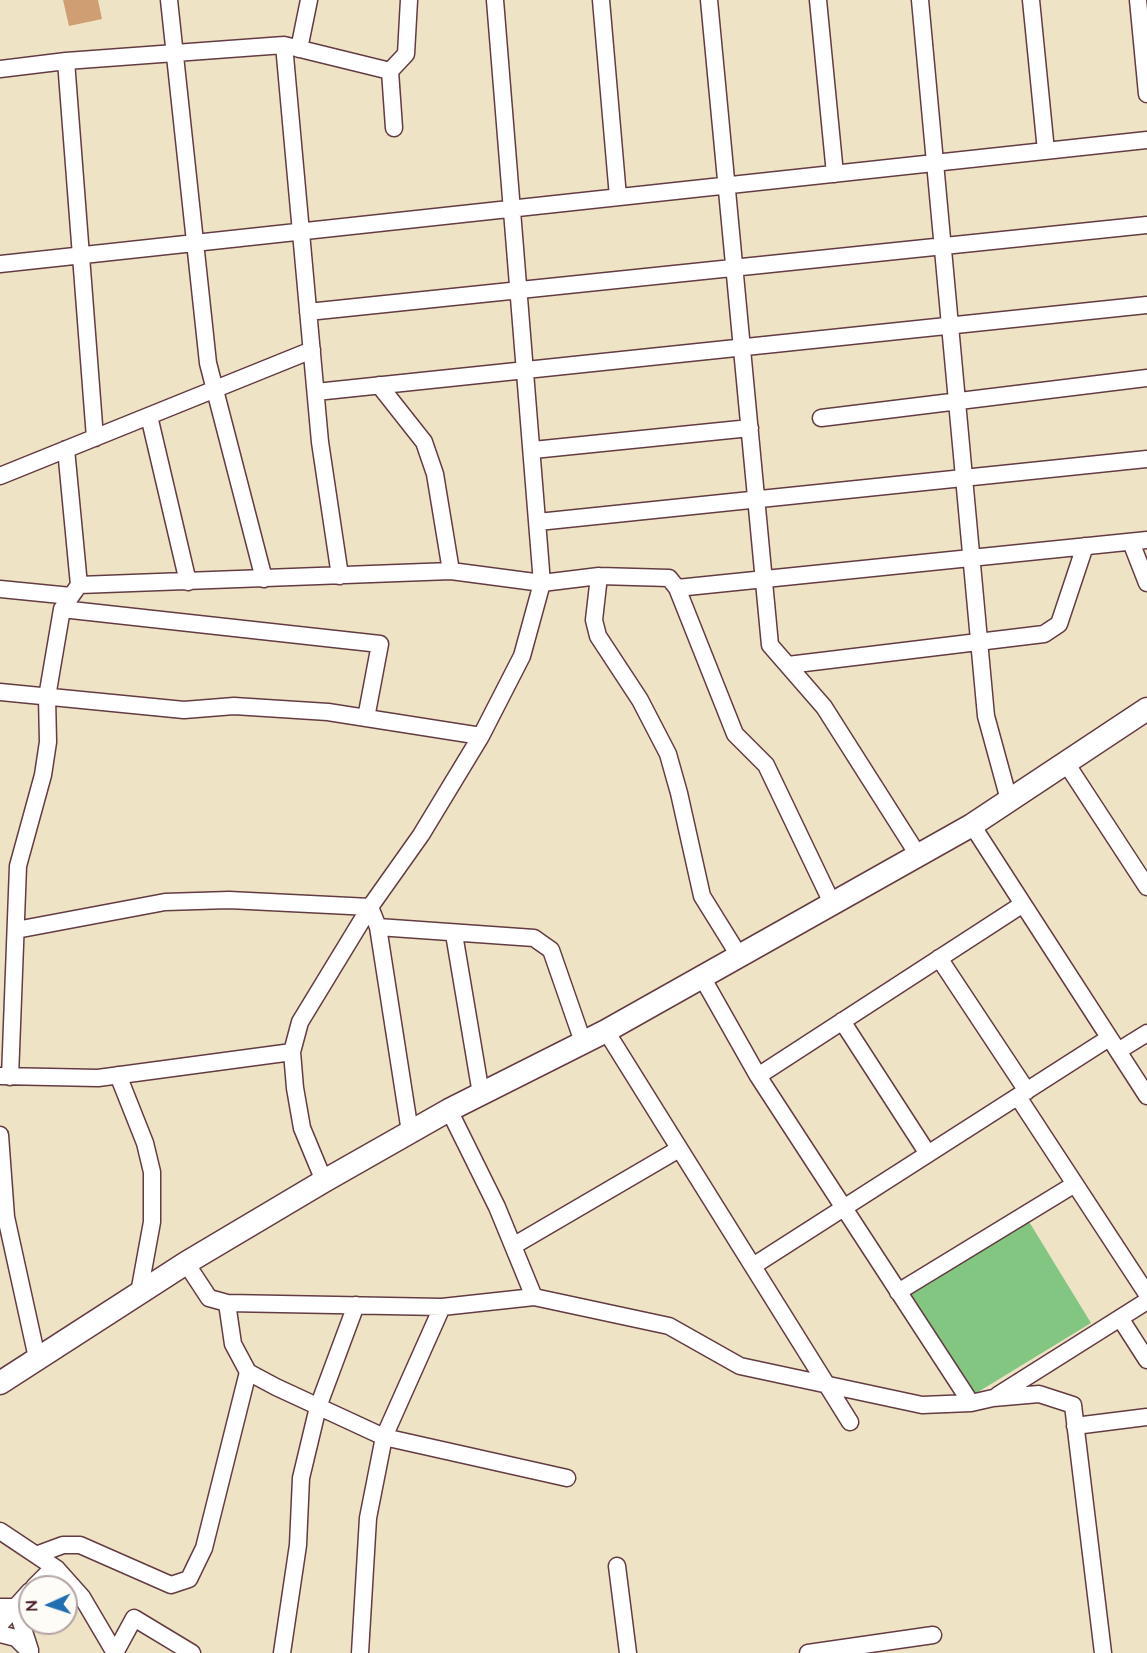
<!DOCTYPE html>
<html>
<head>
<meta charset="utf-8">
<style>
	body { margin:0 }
	#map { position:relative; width:1147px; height:1653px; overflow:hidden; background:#efe3c6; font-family:"Architects Daughter",sans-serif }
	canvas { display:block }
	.north { position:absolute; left:18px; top:1575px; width:60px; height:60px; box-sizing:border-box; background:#fdfcf7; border:2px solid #b5a4a5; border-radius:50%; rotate:267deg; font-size:16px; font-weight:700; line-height:24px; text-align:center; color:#4a1f2b }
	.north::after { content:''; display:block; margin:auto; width:21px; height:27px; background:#1f6fb2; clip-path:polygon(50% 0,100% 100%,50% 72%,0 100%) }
</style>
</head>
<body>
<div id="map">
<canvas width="1147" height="1653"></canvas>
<div class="north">N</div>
</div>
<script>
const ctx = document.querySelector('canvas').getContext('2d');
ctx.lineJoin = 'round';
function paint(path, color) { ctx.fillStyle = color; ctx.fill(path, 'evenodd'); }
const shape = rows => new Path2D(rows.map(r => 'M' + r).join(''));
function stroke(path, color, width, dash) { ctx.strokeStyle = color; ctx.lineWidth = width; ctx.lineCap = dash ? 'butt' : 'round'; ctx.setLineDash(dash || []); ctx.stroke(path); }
paint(shape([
	[1028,1220,1091,1323,973,1395,910,1293]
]), '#82c681');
paint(shape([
	[63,0,98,0,102,19,69,26]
]), '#d09e73');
const minor = shape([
	[169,0,208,363,264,579],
	[601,0,618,197],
	[709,0,770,645,824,707,918,855],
	[818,0,835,174],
	[920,0,986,716,1009,800],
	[1031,0,1046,151],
	[1138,0,1147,94],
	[284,45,320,442,340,576],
	[299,49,309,0],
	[66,61,95,438],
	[0,69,66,61,284,45,390,71],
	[394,128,390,71,406,54,409,0],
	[0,264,1147,140],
	[308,312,1147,225],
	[379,385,424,442,435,474,451,571],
	[316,392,1147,305],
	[149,416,188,582],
	[821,418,1147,378],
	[533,450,750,428],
	[0,476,312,350],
	[538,522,1147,459],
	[1131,542,1147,583],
	[599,576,594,620,598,636,640,700,668,754,679,793,702,896,738,954],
	[79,585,451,571,542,583,599,576,669,578,677,588,735,734,766,765,832,903],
	[677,588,1147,540],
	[0,589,71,596],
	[62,609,380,644,366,718],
	[788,665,1044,634,1059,624,1085,546],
	[0,692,184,710,234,706,328,712,481,736],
	[1066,763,1147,887],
	[972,825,1147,1096],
	[378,927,534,938,551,950,583,1042],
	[16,930,165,902,229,900,370,907,378,927,410,1132],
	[454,934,481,1094],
	[939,958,1027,1091],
	[702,977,758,1076,971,1403],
	[842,1021,928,1154],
	[606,1031,850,1422],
	[1118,1051,1147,1033],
	[118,1075,145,1143,152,1172,152,1222,139,1293],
	[1,1076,98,1078,292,1052],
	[758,1076,1023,904],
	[10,1077,18,866,43,775,48,742,47,697,62,609,79,585,66,449],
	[1018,1097,1147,1294],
	[449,1110,497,1207,534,1297],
	[0,1135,6,1217,37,1358],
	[324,1181,302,1128,295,1088,292,1052,300,1022,370,907,421,835,481,736,522,656,542,583,495,0],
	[513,1246,679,1149],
	[186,1263,209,1298,227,1303,442,1307,534,1297,669,1326,740,1366,922,1405,971,1403,993,1398,1039,1394,1073,1405,1103,1653],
	[753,1266,1109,1038],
	[898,1292,1075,1184],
	[227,1303,233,1344,248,1372,276,1387,384,1437,567,1478],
	[1120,1318,1147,1360],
	[998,1395,1147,1301],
	[1075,1426,1147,1417],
	[0,1531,57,1569,82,1597,115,1653],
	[36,1555,63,1545,80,1545,171,1585,189,1579,204,1548,248,1372],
	[617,1566,628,1653],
	[34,1587,54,1567],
	[0,1607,13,1607,18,1613,30,1650],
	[0,1624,30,1591],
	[0,1634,16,1638,30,1652],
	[115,1653,134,1618,192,1653],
	[282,1653,298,1545,301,1478,318,1407,356,1305],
	[360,1653,368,1518,384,1437,442,1307],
	[808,1653,933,1635]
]);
const secondary = shape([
	[0,1383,186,1263,324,1181,449,1110,606,1031,972,825,1147,709]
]);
stroke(minor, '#633c42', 19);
stroke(secondary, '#633c42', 25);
stroke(minor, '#fff', 16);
stroke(secondary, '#fff', 22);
</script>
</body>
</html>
